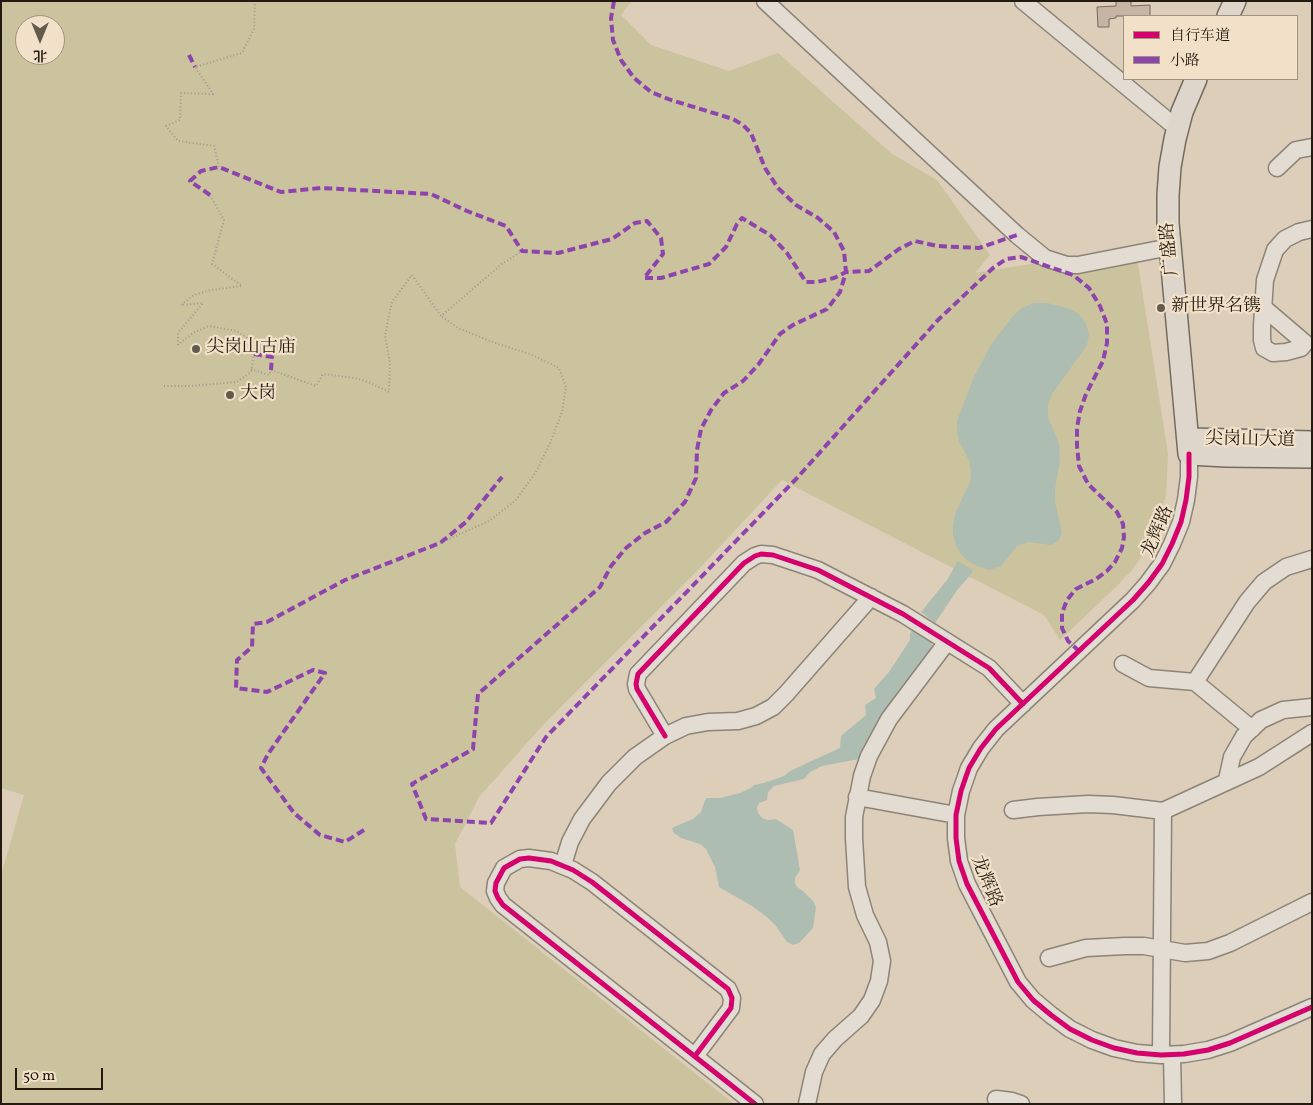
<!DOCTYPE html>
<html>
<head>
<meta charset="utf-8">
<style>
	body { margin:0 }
	#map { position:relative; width:1313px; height:1105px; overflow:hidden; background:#dcceb9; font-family:Vollkorn,"Noto Serif SC",serif }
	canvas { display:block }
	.frame { position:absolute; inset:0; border:2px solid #231b11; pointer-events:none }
	.legend { position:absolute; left:1123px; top:15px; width:175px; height:65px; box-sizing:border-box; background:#f2e1c8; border:1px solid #9f927f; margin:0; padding:6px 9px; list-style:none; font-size:15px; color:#231b11 }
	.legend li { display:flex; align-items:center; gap:10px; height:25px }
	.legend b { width:25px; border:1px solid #9f927f }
	.north { position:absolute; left:15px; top:15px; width:50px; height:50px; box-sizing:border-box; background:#f2e1c8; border:1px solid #9f927f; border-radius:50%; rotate:180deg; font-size:14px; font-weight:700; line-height:20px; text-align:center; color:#231b11 }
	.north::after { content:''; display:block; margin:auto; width:18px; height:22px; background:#645a4c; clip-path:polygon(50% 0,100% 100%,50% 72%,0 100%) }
	.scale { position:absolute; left:15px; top:1068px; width:88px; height:22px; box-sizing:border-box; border:2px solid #231b11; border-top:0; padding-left:6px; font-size:15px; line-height:18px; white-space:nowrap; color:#231b11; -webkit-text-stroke:4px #f2e1c8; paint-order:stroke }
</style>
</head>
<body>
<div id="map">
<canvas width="1313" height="1105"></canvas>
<div class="frame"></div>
<ul class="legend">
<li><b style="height:6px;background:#d6006c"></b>自行车道</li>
<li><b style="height:6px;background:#8e44ad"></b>小路</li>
</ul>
<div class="north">北</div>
<div class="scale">50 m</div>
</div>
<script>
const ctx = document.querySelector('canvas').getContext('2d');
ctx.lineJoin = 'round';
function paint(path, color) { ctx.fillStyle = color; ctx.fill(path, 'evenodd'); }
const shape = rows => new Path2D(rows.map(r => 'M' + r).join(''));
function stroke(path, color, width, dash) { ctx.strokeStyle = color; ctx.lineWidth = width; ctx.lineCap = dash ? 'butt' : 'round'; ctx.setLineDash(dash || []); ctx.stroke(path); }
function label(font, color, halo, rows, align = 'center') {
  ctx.font = font + ' Vollkorn,"Noto Serif SC",serif'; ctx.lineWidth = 4.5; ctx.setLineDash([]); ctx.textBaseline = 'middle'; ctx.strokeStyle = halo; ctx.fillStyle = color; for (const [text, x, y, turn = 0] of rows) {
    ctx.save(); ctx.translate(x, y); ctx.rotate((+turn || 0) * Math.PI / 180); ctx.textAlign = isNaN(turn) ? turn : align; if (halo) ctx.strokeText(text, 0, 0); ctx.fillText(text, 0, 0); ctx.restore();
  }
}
paint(shape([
	[1,1,632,1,621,15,651,45,729,71,778,53,892,154,937,180,990,255,975,273,1086,255,1135,245,1168,454,1166,496,1153,535,1144,553,1132,570,1118,585,1060,640,1044,615,782,480,698,570,544,724,479,797,455,844,460,887,734,1104,1,1104,1,876,24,795,1,788],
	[25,25,55,25,55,55,25,55]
]), '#cac39d');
paint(shape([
	[1034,303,1047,303,1070,309,1080,315,1086,324,1089,334,1087,345,1052,394,1048,405,1048,417,1059,444,1060,460,1055,489,1055,501,1062,533,1059,540,1051,545,1029,542,1017,546,1001,566,989,570,977,566,968,561,961,554,956,545,953,535,953,525,955,514,970,482,971,471,969,460,959,441,957,431,957,421,974,377,991,345,1013,316,1022,308],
	[958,561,973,570,972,573,958,589,935,623,921,612,947,580],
	[915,624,931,637,932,646,929,657,859,759,822,766,810,772,804,779,774,786,768,792,767,800,759,803,757,808,758,813,762,818,768,820,776,819,793,830,800,870,795,878,795,883,797,887,803,891,813,901,816,907,813,928,799,943,793,945,787,942,776,926,767,917,752,906,719,887,715,867,706,849,700,844,681,838,674,833,672,828,693,819,701,812,705,800,707,798,720,798,740,793,751,788,754,785,764,783,784,776,790,771,840,748,841,736,866,715,865,705,876,698,874,689,889,672,910,640,910,634]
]), '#adbdb2');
const building = shape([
	[1116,1,1131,1,1131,6,1150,5,1150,16,1116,16,1116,18,1109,19,1109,27,1098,27,1097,7,1116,6,1116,1]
]);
paint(building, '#c8b4a5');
stroke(building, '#736b60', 1);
const minor = shape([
	[765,1,1017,235,1045,258,1067,265,1078,265,1170,247],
	[1023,1,1178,129],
	[1277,168,1296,150,1312,147],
	[1264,308,1305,343,1301,348,1286,352,1273,353,1264,348,1262,340,1262,326,1265,280,1275,250,1285,239,1299,232,1312,229],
	[1189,454,1189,477,1186,500,1181,522,1172,544,1162,564,1148,583,1133,600,996,729,981,748,969,768,961,791,956,815,956,838,959,861,967,884,1018,982,1033,1000,1051,1015,1070,1029,1092,1040,1114,1048,1137,1053,1161,1055,1184,1054,1208,1050,1230,1043,1312,1007],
	[1123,664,1149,678,1195,682,1252,729],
	[1195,682,1247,602,1264,582,1286,567,1312,559],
	[665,736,637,689,636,684,638,674,744,563,755,556,761,554,773,555,818,570,903,614,989,668,1023,704],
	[1227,780,1232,757,1244,736,1261,720,1283,710,1312,707],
	[857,797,956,815],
	[1013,810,1038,807,1088,804,1113,805,1163,811,1259,767,1312,733],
	[563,865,570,842,582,819,609,783,635,757,665,736,686,726,708,722,738,721,756,716,773,707,786,694,871,597],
	[1049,958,1086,948,1125,946,1144,946,1185,953,1208,951,1230,943,1312,902],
	[1161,1055,1163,811],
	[1172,1055,1173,1104],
	[695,1056,731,1008,732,998,728,989,592,882,573,870,551,861,529,858,520,859,504,868,496,883,495,891,498,898,503,905,755,1104],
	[996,1099,1012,1101,1021,1104],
	[807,1104,814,1072,822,1054,835,1039,861,1016,872,1000,879,981,882,961,878,942,865,915,857,887,854,838,854,817,862,776,869,756,889,719,947,642]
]);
const major = shape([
	[1228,16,1235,1],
	[1196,79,1182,112,1175,139,1170,167,1168,195,1168,223,1189,454,1226,456,1312,457],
	[1192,439,1312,442]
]);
stroke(minor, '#8c8477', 19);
stroke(major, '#736b60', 24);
stroke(shape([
	[219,167,214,146,178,141,166,126,180,120,181,93,213,94,195,67,242,53,254,29,255,1],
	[178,345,178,333,203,303,181,305,194,295,211,290,242,286,212,264,224,220,210,195],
	[251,369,269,375,271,370,316,386,323,374,355,378,368,382,389,392,390,363,385,336,389,315,392,302,412,275,441,316,502,264,522,251],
	[164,386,190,386,237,382,251,372,254,354,247,338,237,331,209,326,193,333,178,345],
	[440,543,489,521,516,500,536,472,550,443,562,412,566,387,559,368,530,354,495,343,458,328,441,316]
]), '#a09990', 2, [1, 2.5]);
stroke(minor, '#e3dcd2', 16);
stroke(major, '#ded6ca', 21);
stroke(shape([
	[614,1,611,18,613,40,621,60,634,78,651,92,671,100,733,119,743,125,751,133,765,168,778,188,796,205,818,218,834,232,844,251,846,272,840,292,827,309,793,325,780,334,758,365,743,381,724,393,711,410,701,429,697,450,696,478,685,502,666,522,645,533,626,548,611,566,600,587,478,694,473,749,412,784,426,819,491,823,546,737,797,478,938,320,993,268,1006,259,1021,257,1073,275,1089,288,1100,306,1107,324,1107,343,1103,361,1086,394,1080,411,1077,428,1077,446,1079,466,1088,484,1117,512,1123,524,1124,537,1122,548,1115,562,1107,571,1096,579,1076,589,1067,600,1062,613,1062,628,1068,641,1079,651],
	[189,55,195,67],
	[210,195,190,181,201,171,219,167,281,192,321,188,431,194,467,211,506,226,522,251,558,253,612,239,635,223,647,221,661,238,663,254,644,278,661,278,709,264,726,247,737,224,742,218,770,235,787,253,806,282,817,282,834,278,846,272,869,271,899,249,915,241,937,246,979,248,1017,235],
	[254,354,272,357,271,370],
	[364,830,345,842,320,835,294,813,261,768,268,754,325,673,313,670,267,692,236,688,237,660,252,647,253,624,267,622,345,580,440,543,466,522,502,477]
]), '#8e44ad', 4, [8, 4]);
stroke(shape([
	[1189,454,1189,477,1186,500,1181,522,1172,544,1162,564,1148,583,1133,600,996,729,981,748,969,768,961,791,956,815,956,838,959,861,967,884,1018,982,1033,1000,1051,1015,1070,1029,1092,1040,1114,1048,1137,1053,1161,1055,1184,1054,1208,1050,1230,1043,1312,1007],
	[665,736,637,689,636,684,638,674,744,563,755,556,761,554,773,555,818,570,903,614,989,668,1023,704],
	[695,1056,731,1008,732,998,728,989,592,882,573,870,551,861,529,858,520,859,504,868,496,883,495,891,498,898,503,905,755,1104]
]), '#d6006c', 5);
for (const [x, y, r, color] of [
	[1161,308,5,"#645a4c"],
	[196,349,5,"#645a4c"],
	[230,395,5,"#645a4c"]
]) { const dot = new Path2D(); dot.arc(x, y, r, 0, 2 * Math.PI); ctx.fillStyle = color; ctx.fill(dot); stroke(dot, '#f2e1c8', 2); }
label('18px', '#231b11', '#f2e1c8', [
	["广盛路",1171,249,-95],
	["尖岗山大道",1250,441,1],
	["龙辉路",1159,532,-67],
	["龙辉路",985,882,68]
]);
label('18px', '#231b11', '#f2e1c8', [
	["新世界名镌",1171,308],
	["尖岗山古庙",206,349],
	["大岗",240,395]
], 'left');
</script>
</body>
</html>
